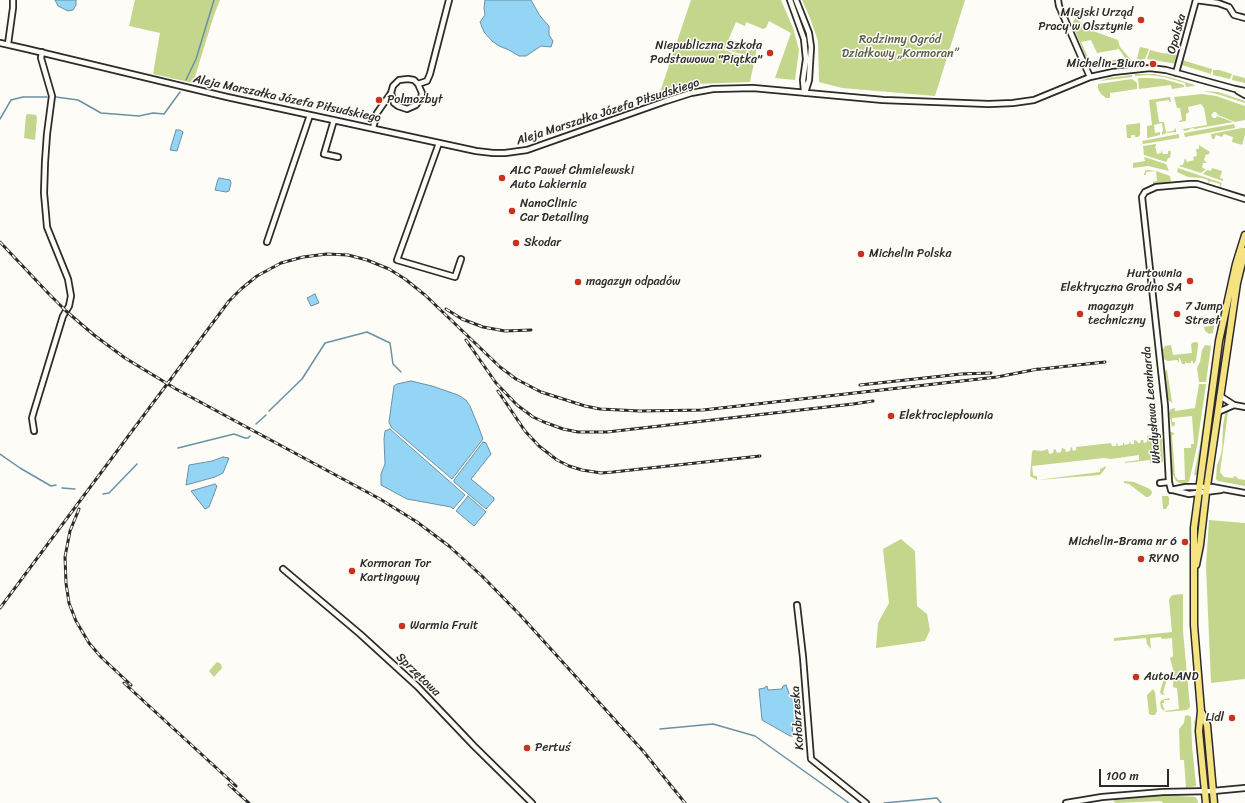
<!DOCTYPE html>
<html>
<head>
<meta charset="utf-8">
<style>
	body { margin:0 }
	#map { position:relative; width:1245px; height:803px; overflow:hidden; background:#fdfcf7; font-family:Sriracha,sans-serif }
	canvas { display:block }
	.scale { position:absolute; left:1099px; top:769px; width:70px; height:18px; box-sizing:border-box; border:2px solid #2b2b2b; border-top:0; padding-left:5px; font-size:12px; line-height:14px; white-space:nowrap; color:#2b2b2b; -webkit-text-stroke:3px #fdfcf7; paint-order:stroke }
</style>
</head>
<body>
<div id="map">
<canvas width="1245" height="803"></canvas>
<div class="scale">100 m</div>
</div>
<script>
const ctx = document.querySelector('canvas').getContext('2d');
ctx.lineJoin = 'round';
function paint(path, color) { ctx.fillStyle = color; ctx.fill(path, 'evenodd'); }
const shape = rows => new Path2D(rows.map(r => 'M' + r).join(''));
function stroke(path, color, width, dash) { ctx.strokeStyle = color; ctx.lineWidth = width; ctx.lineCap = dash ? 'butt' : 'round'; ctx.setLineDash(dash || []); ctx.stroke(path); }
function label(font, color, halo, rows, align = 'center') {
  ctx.font = font + ' Sriracha,sans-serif'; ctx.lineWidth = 3; ctx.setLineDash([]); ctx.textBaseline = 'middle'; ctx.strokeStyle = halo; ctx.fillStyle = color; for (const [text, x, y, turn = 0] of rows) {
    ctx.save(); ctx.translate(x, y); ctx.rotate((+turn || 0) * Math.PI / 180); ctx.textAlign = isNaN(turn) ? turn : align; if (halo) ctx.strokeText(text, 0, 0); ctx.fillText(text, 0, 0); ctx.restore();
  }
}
paint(shape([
	[135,0,220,0,214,15,193,83,153,74,160,33,129,26],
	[691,0,781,0,793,28,799,50,795,80,775,78,791,33,769,21,766,28,763,29,746,22,745,26,736,22,724,50,746,58,751,45,757,48,750,82,695,84,660,92],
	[802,0,965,0,935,96,842,88,819,82,818,41,810,18],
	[1075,18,1093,31,1118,40,1120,47,1133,62,1099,68,1091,67,1088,61,1089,61,1091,64,1125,58,1119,49,1097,53,1091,40,1081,42,1088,57,1086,57,1072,24],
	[730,39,749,46,745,55,727,50],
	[1140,47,1149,49,1145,59,1139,60,1137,58],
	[1150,50,1162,53,1179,55,1177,64,1147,59],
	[1182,60,1212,69,1211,74,1182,65],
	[1213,70,1219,70,1232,74,1230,79,1213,75],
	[1135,74,1154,74,1169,77,1195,85,1194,86,1186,87,1185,83,1164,77,1148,75,1135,76],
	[1132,75,1132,77,1100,81,1108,78],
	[1233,75,1245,78,1245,83,1232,80],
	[1138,78,1149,78,1163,79,1184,85,1184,87,1172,89,1171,85,1139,89],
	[1132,79,1137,83,1137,89,1110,93,1110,98,1106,98,1101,94,1098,89,1098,84],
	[1203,91,1218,92,1245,101,1245,103,1217,94],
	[1202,94,1216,96,1245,106,1245,120,1235,122,1218,115,1216,112,1214,112,1211,115,1213,118,1216,118,1217,116,1233,122,1194,129,1194,128,1189,129,1189,130,1184,131,1183,129,1207,125,1204,108,1201,104,1188,107,1189,112,1186,114,1186,121,1179,122,1179,121,1182,120,1180,108,1177,108,1174,97],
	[1170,97,1171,102,1169,102,1169,100,1156,102,1159,122,1164,122,1166,132,1173,131,1176,128,1176,132,1166,133,1162,135,1162,132,1163,131,1162,123,1154,125,1155,133,1160,132,1160,135,1147,138,1147,126,1152,125,1149,100],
	[28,114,36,115,37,117,35,140,24,138,26,115],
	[1140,123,1140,135,1138,137,1135,137,1135,135,1131,135,1131,138,1127,138,1126,125],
	[1234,124,1235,128,1185,137,1184,133],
	[1242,128,1245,128,1245,135,1242,145,1232,142,1233,137,1224,134,1222,137,1216,135,1214,139,1212,139,1211,134],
	[1179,134,1179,138,1143,144,1142,141],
	[1156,144,1156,146,1155,146,1157,154,1161,153,1161,150,1163,154,1168,154,1168,151,1171,151,1170,158,1168,158,1166,162,1144,155,1143,146],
	[1199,145,1210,152,1208,155,1206,154,1204,160,1207,163,1203,163,1202,168,1206,169,1201,173,1179,166,1180,165,1183,165,1185,158,1187,162,1194,160,1193,157,1197,156,1196,149,1199,149],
	[1144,157,1166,164,1169,171,1148,166,1133,168,1133,163,1145,161],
	[1178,168,1222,183,1220,188,1219,188,1220,184,1210,181,1209,184,1208,180,1202,178,1188,177,1177,172],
	[1212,168,1222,171,1220,178,1223,179,1223,181,1203,174,1207,170,1211,171],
	[1148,170,1156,171,1170,176,1171,181,1168,184,1153,185,1153,182,1157,181,1156,171,1146,172,1146,175,1144,175,1145,171],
	[1214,325,1213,333,1209,334,1205,331,1204,327],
	[1196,342,1198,343,1198,346,1196,361,1193,364,1193,361,1191,361,1191,363,1186,363,1185,361,1185,364,1182,364,1180,358,1179,358,1179,363,1177,360,1168,361,1163,359,1162,351,1165,346,1171,345,1173,355,1192,353,1191,345,1192,343],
	[1205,345,1211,346,1206,382,1199,382,1197,368,1200,362,1202,350],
	[1214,348,1215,352,1197,475,1194,475,1200,445],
	[1167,370,1172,402,1172,403,1167,399,1164,375,1166,370],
	[1199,384,1206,384,1197,446,1189,482,1182,484,1176,481,1172,473,1170,432,1172,432,1175,434,1172,435,1175,476,1178,480,1185,480,1184,448,1191,448,1191,444,1194,444,1192,416,1172,418,1172,422,1175,422,1175,425,1172,427,1169,413,1171,409,1175,408,1175,411,1195,408],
	[1226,412,1228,412,1220,472,1224,477,1233,478,1234,476,1237,477,1238,479,1245,480,1245,486,1218,481,1216,479,1217,465,1220,458,1222,449,1223,426,1225,414],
	[1157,433,1162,435,1163,462,1150,463,1150,460,1125,463,1125,462,1139,460,1139,455,1111,459,1104,458,1032,466,1033,474,1034,476,1037,476,1037,480,1100,472,1100,469,1106,466,1105,469,1100,475,1037,480,1030,476,1032,452,1033,450,1042,451,1048,449,1049,454,1053,453,1054,449,1056,450,1057,453,1061,452,1062,448,1065,449,1066,452,1070,451,1071,447,1072,448,1073,451,1076,450,1076,447,1111,443,1112,446,1116,446,1117,442,1118,446,1123,445,1123,442,1125,445,1129,444,1130,441,1131,444,1134,444,1134,440,1137,441,1138,443,1140,443,1141,440,1143,440,1144,443,1147,442,1147,436,1156,434],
	[1124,481,1134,482,1150,489,1152,492,1151,495,1148,497,1146,497,1129,484,1124,483],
	[1162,496,1168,496,1169,498,1169,504,1166,509,1163,509],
	[1209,520,1245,523,1245,679,1211,683,1206,566],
	[901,539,915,551,917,606,927,614,930,630,925,641,876,648,878,623,889,603,883,549],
	[1183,594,1183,631,1190,707,1187,710,1166,712,1161,708,1160,702,1162,700,1169,698,1170,700,1164,700,1164,703,1162,703,1165,711,1179,709,1177,688,1173,687,1174,673,1170,658,1173,656,1172,638,1162,639,1161,637,1150,638,1151,649,1147,644,1146,638,1114,641,1114,638,1172,632,1169,600,1171,596,1174,595],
	[217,662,221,664,222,668,214,677,209,671],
	[1166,676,1170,677,1171,679,1166,682,1163,693,1165,694,1162,695,1160,692,1164,678],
	[1153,689,1155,692,1157,711,1155,715,1151,715,1149,714,1147,695],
	[1188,715,1191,717,1192,746,1196,785,1196,786,1186,788,1184,760,1180,760,1179,729,1184,723,1185,716],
	[1194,720,1195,721,1200,778,1199,777],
	[1163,795,1195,797,1197,799,1198,803,1163,803,1161,801,1116,803,1113,801,1115,799]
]), '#c3d68b');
const water = shape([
	[55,0,76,0,76,5,73,10,68,11,58,6,55,0],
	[485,0,531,0,540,16,549,26,549,35,553,41,551,47,541,46,526,56,519,56,509,50,499,46,492,41,484,32,480,22,485,15,484,8,485,0],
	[176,130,180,130,183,132,177,151,170,150,176,130],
	[219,178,230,180,231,183,229,191,226,192,215,190,218,179,219,178],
	[315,294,319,303,311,306,307,298,315,294],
	[411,381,432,386,458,395,466,400,470,406,479,428,483,439,452,479,391,427,389,422,394,386,397,384,411,381],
	[390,429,465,495,453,509,451,507,407,499,381,485,381,474,385,464,384,439,385,431,390,429],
	[483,442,486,443,491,454,471,479,494,498,494,500,486,509,454,482,454,480,483,442],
	[223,457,229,458,223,473,215,477,186,485,189,465,212,461,223,457],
	[215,484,217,486,209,507,205,509,191,491,215,484],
	[468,496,486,512,474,526,456,511,468,496],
	[786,685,790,696,795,697,797,723,792,723,793,736,790,736,762,720,759,689,765,688,765,687,767,686,768,690,782,689,783,686,786,685]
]);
paint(water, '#94d5f5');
stroke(water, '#6a91a4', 1);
stroke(shape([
	[186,80,196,59,214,0],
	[56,97,78,100,101,113,139,116,153,113,164,114,180,92],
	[0,119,11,100,23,97,47,97],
	[269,411,302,379,325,343,367,332,390,343,393,364,401,372],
	[256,424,266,415],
	[178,448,234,434,245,438,248,438,250,436],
	[0,454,20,468,51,486,56,485],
	[62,488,75,489],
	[103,494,109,493,137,464],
	[660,729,713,724,755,736,849,803],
	[884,803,937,798,941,803]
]), '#6a91a4', 1.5);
const minor = shape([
	[790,0,804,39,806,59,803,80,804,91],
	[796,0,809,33,811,47,809,80,805,93],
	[1058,0,1059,6,1090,77],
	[0,43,27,49,227,97,476,151,493,153,505,153,527,150,666,101,691,93,713,89,753,88,883,100,989,104,1013,103,1034,100,1090,77,1113,72,1150,68,1166,70,1235,89,1245,91],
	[8,44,13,8,13,0],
	[1176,73,1196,0,1218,3,1229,7,1234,15,1245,18],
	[418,84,427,81,430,74,449,0],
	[1238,91,1245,95],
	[334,120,324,154,338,157],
	[373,128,377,113,391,93,393,86,399,80,408,79,414,80,418,84,422,93,421,98,416,105,407,109,398,106,394,103,391,93],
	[439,143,397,260,455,277,461,259],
	[267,242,310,115],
	[1220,396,1234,405,1245,407],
	[1218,412,1234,405],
	[34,431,32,418,34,411,63,316,69,306,71,296,68,279,47,227,46,215,44,193,45,162,47,134,52,96,41,58,42,52],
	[1160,483,1169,482],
	[1171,490,1169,482,1165,406,1142,197,1145,192,1156,187,1190,184,1197,184,1245,199],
	[1171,490,1186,487,1212,487,1245,493],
	[1173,490,1189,494,1221,490],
	[283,569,360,634,417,686,474,746,532,803],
	[797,605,803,657,811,759,866,803],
	[1066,803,1102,797,1163,792,1213,791,1245,788]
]);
const major = shape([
	[1196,565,1200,545,1206,493,1237,283,1245,251],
	[1202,713,1207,725,1214,803],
	[1206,803,1199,731,1201,711,1194,625,1194,528,1219,341,1236,264,1245,235]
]);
stroke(minor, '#2b2b2b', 8);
stroke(major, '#2b2b2b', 9);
stroke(minor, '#fdfcf7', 4.5);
stroke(major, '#f5e382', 6);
const rail = shape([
	[0,242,49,294,66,311,94,335,125,358,176,389,380,499,417,522,449,546,483,577,521,616,643,751,685,803],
	[446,309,462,319,483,327,505,331,531,330],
	[466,340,496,383,517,405,533,417,544,422,563,429,578,432,607,432,853,404,873,401],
	[1032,370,1105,362],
	[860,385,961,374,991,373],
	[498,391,525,431,539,446,557,460,569,466,582,470,601,473,613,472,760,456],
	[79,509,70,531,65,557,66,583,69,603,76,621,89,643,101,657,131,685],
	[0,608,229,301,241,289,257,276,281,263,303,257,327,254,348,255,367,260,389,269,405,279,425,295,500,367,516,379,541,392,585,406,600,409,640,411,703,410,997,377,1038,369],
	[124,683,236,786],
	[229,785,249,803]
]);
stroke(rail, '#2b2b2b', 3);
stroke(rail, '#fdfcf7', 1.5, [4.5]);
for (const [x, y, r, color] of [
	[1141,20,4,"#c8321e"],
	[770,53,4,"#c8321e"],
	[1153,64,4,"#c8321e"],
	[379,100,4,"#c8321e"],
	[502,178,4,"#c8321e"],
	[512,211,4,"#c8321e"],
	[516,243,4,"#c8321e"],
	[861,254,4,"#c8321e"],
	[1190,281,4,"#c8321e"],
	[578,282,4,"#c8321e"],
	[1080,314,4,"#c8321e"],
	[1177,314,4,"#c8321e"],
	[891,416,4,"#c8321e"],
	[1185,542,4,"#c8321e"],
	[1141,559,4,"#c8321e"],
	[352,571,4,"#c8321e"],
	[402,626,4,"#c8321e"],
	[1136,677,4,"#c8321e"],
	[1232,718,4,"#c8321e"],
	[527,748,4,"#c8321e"]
]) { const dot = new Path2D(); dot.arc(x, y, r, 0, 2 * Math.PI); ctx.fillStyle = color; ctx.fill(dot); stroke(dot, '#fdfcf7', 1.5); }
label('12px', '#2b2b2b', '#fdfcf7', [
	["Miejski Urząd",1133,13,"right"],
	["Pracy w Olsztynie",1133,27,"right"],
	["Niepubliczna Szkoła",762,46,"right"],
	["Podstawowa \"Piątka\"",762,60,"right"],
	["Michelin-Biuro",1145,64,"right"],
	["Polmozbyt",387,100],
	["ALC Paweł Chmielewski",510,171],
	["Auto Lakiernia",510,185],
	["NanoClinic",520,204],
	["Car Detailing",520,218],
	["Skodar",524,243],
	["Michelin Polska",869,254],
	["Hurtownia",1182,274,"right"],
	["Elektryczna Grodno SA",1182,288,"right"],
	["magazyn odpadów",586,282],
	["magazyn",1088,307],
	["techniczny",1088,321],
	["7 Jump",1185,307],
	["Street",1185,321],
	["Elektrociepłownia",899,416],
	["Michelin-Brama nr 6",1177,542,"right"],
	["RYNO",1149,559],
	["Kormoran Tor",360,564],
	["Kartingowy",360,578],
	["Warmia Fruit",410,626],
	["AutoLAND",1144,677],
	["Lidl",1224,718,"right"],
	["Pertuś",535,748]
], 'left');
label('12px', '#2b2b2b', '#fdfcf7', [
	["Opolska",1177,34,-74],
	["Aleja Marszałka Józefa Piłsudskiego",287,99,12],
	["Aleja Marszałka Józefa Piłsudskiego",608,112,-18],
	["Władysława Leonharda",1152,405,-95],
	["Sprzętowa",418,675,44],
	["Kołobrzeska",798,718,-94]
]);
label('12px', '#595e48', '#fdfcf7', [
	["Rodzinny Ogród",900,40],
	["Działkowy „Kormoran”",900,54]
]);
</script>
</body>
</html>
